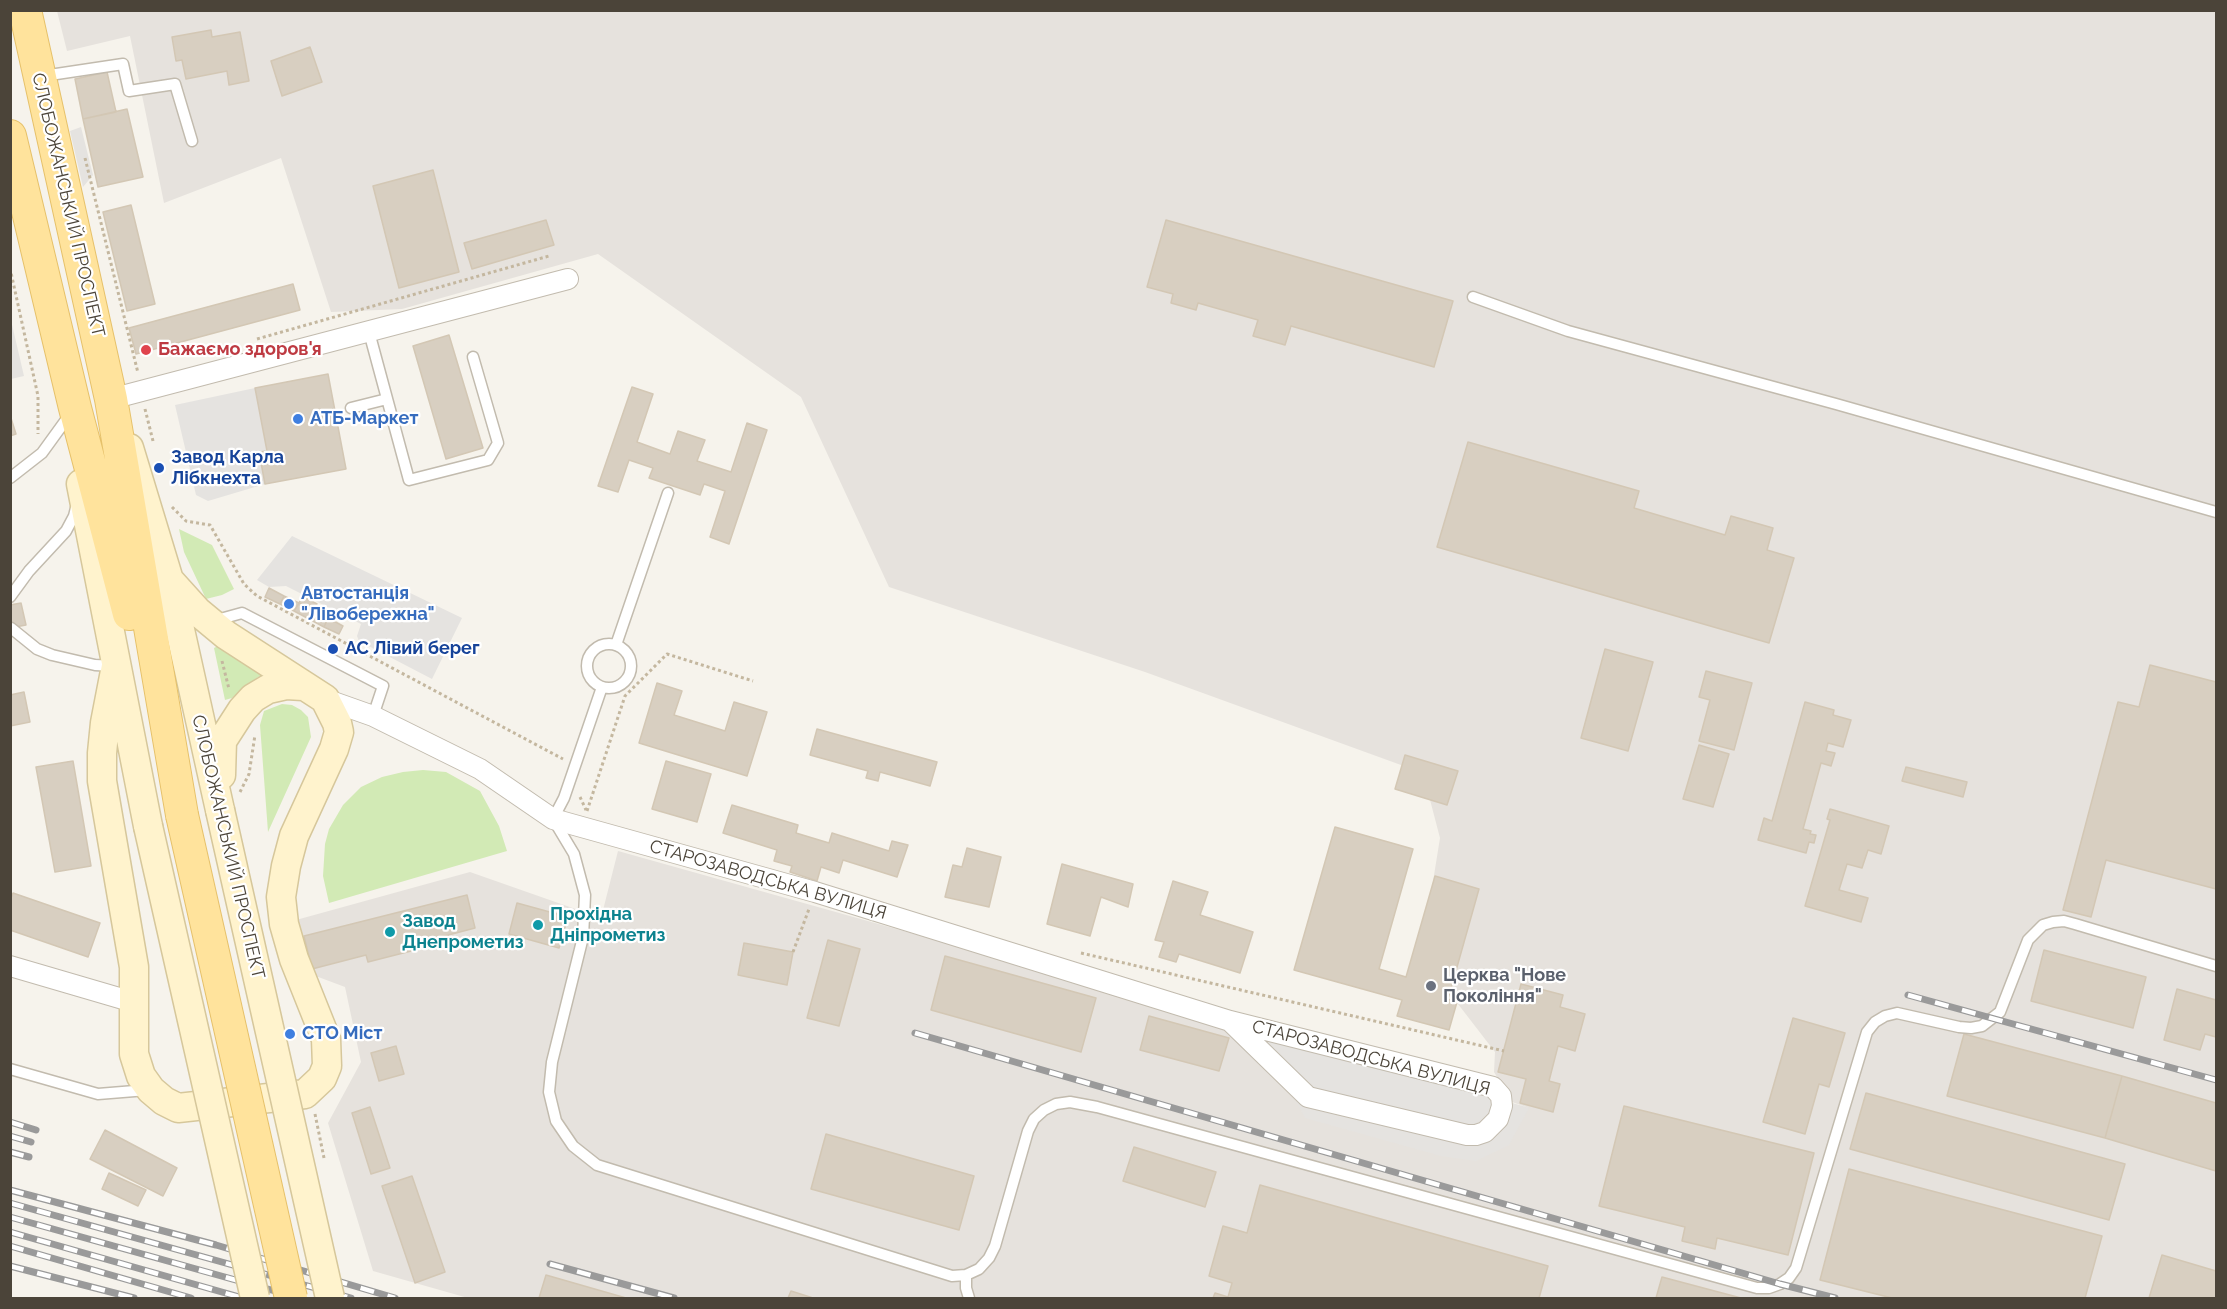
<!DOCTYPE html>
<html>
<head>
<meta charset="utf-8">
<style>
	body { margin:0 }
	#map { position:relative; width:2227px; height:1309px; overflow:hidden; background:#f6f3ec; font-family:Raleway,sans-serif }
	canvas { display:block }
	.frame { position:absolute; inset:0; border:12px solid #4b4439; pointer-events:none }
</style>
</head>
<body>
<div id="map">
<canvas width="2227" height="1309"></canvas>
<div class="frame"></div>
</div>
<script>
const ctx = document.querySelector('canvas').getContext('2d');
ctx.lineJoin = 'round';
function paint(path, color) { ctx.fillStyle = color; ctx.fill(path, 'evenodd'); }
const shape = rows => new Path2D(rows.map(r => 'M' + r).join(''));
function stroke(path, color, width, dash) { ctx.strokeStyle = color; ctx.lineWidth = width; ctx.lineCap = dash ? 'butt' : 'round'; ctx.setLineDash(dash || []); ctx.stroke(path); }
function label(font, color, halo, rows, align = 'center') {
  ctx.font = font + ' Raleway,sans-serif'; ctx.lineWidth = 4.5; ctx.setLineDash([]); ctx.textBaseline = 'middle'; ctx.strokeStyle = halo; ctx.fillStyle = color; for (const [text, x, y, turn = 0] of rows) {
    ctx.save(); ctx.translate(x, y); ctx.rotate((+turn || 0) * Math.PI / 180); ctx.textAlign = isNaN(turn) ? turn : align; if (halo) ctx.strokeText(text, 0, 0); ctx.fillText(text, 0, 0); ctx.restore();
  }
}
paint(shape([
	[57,11,2216,11,2216,1298,468,1298,373,1271,328,1123,361,1062,345,987,313,975,296,920,470,872,601,918,618,851,1257,1030,1529,1108,1512,1102,1494,1072,1495,1052,1421,956,1440,838,1423,773,1145,672,889,587,801,397,598,254,402,309,331,312,281,158,164,203,130,36,67,51]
]), '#e6e2dd');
paint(shape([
	[179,529,212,545,234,589,222,595,206,599,184,552],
	[218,646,264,675,258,677,232,698,225,700,214,648],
	[282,704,292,705,301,710,308,717,311,737,268,832,260,725,264,711],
	[423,770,446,772,480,791,499,826,507,851,329,903,323,876,325,844,329,829,343,805,361,787,382,777,403,772]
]), '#d2eab5');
paint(shape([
	[81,127,93,175,83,187,70,131],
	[10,316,24,376,11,379,10,379],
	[255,388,267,451,259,452,265,484,208,501,196,495,175,405],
	[292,536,462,618,432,679,359,641,357,636,361,624,286,586,269,587,257,580],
	[1257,1030,1529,1108,1509,1145,1476,1161,1441,1156,1305,1118]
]), '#e5e3e0');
const building = shape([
	[211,30,212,37,240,32,249,81,229,85,227,71,186,79,182,60,176,61,172,37,211,30],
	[310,47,322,82,282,96,271,61,310,47],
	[107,72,116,112,83,119,75,79,107,72],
	[127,109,143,177,98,187,83,119,127,109],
	[433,170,459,272,399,288,373,186,433,170],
	[131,205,155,304,127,311,103,212,131,205],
	[546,220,554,245,472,269,464,243,546,220],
	[1166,220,1453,301,1434,367,1291,326,1285,345,1253,336,1258,320,1198,303,1196,310,1171,303,1173,294,1147,287,1166,220],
	[293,284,300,310,136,354,129,328,293,284],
	[449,335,483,448,446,459,413,346,449,335],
	[328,374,346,469,265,484,259,452,267,451,255,388,328,374],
	[632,387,653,394,637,442,670,454,678,431,705,440,697,461,731,472,747,423,767,430,729,544,710,537,725,491,704,484,700,495,649,478,653,468,629,460,618,492,598,486,632,387],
	[10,415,16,434,10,436,10,415],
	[1468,442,1639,491,1634,508,1725,535,1731,516,1773,528,1767,550,1794,558,1769,643,1437,547,1468,442],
	[269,588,284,596,280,604,265,597,269,588],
	[284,596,299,603,294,611,280,604,284,596],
	[302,596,317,604,313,611,299,603,302,596],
	[21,603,26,625,10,628,10,605,21,603],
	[299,603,313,611,309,619,294,611,299,603],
	[313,611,328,618,324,627,309,619,313,611],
	[328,618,343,626,339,634,324,627,328,618],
	[1605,649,1653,662,1628,751,1581,738,1605,649],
	[2150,665,2216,682,2216,889,2106,860,2091,917,2063,910,2118,702,2139,707,2150,665],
	[1706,671,1752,683,1734,750,1699,741,1710,700,1699,697,1706,671],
	[657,683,682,691,674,715,725,731,734,702,767,712,747,776,639,743,657,683],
	[24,692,30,722,10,726,10,695,24,692],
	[1805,702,1834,710,1833,715,1851,720,1843,747,1828,743,1826,751,1835,753,1831,766,1821,763,1803,829,1811,831,1810,834,1816,835,1814,843,1809,842,1806,853,1758,840,1764,818,1772,821,1805,702],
	[817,729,937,762,930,786,880,772,878,781,866,778,868,771,810,755,817,729],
	[1699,745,1729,754,1713,807,1683,799,1699,745],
	[1405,755,1458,771,1447,805,1395,789,1405,755],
	[73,761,91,866,55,872,36,767,73,761],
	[666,761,711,774,697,822,652,809,666,761],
	[1906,767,1967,782,1963,797,1902,781,1906,767],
	[732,805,798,825,796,833,829,843,832,833,889,851,892,841,908,845,897,877,843,860,839,873,821,867,817,881,790,872,792,866,774,861,777,850,723,833,732,805],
	[1830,809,1889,826,1881,854,1868,850,1862,868,1847,864,1839,890,1868,898,1861,922,1805,906,1830,820,1827,819,1830,809],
	[1335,827,1413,849,1379,969,1406,977,1435,876,1479,889,1448,999,1457,1002,1449,1030,1397,1016,1402,1000,1294,970,1335,827],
	[967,848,1001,857,989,907,945,897,953,865,962,867,967,848],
	[1062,864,1133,884,1128,907,1101,897,1090,936,1047,924,1062,864],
	[1173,881,1208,892,1200,915,1253,932,1240,973,1179,954,1176,962,1159,957,1164,942,1155,940,1173,881],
	[13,893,100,923,88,957,10,930,10,901,13,893],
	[467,895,475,928,414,944,415,950,368,962,366,955,312,969,304,936,467,895],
	[517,903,568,917,559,948,509,934,517,903],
	[828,940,860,949,839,1026,807,1018,828,940],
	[744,943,793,952,787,985,738,975,744,943],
	[2044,950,2146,977,2133,1028,2031,1001,2044,950],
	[945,956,1096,998,1081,1052,931,1010,945,956],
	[1521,984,1563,995,1560,1007,1585,1014,1575,1051,1558,1046,1549,1081,1560,1084,1553,1112,1520,1103,1526,1079,1498,1072,1521,984],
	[2177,989,2216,1000,2216,1037,2205,1034,2200,1050,2164,1040,2177,989],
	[1149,1016,1229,1038,1219,1071,1140,1050,1149,1016],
	[1793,1018,1845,1033,1829,1087,1819,1084,1805,1134,1763,1122,1793,1018],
	[1964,1034,2122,1076,2105,1138,1947,1096,1964,1034],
	[396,1046,404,1074,379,1081,371,1053,396,1046],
	[2122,1076,2216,1103,2216,1171,2105,1138,2122,1076],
	[1866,1093,2125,1164,2109,1220,1850,1149,1866,1093],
	[1624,1106,1814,1153,1788,1255,1717,1238,1715,1249,1682,1241,1685,1227,1599,1206,1624,1106],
	[370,1107,390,1168,371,1174,352,1113,370,1107],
	[105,1130,177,1168,163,1196,90,1159,105,1130],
	[826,1134,974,1176,959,1230,811,1189,826,1134],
	[1134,1147,1216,1172,1205,1207,1123,1181,1134,1147],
	[1849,1169,2102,1236,2085,1298,1892,1298,1820,1280,1849,1169],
	[109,1173,146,1190,138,1206,102,1189,109,1173],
	[412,1176,445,1272,415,1283,382,1186,412,1176],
	[1260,1185,1548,1266,1539,1298,1213,1298,1215,1293,1228,1297,1232,1283,1209,1276,1223,1226,1247,1233,1260,1185],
	[2162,1255,2216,1271,2216,1298,2149,1298,2162,1255],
	[546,1275,626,1298,539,1298,546,1275],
	[1662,1277,1741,1298,1656,1298,1662,1277],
	[791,1291,813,1298,788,1298,791,1291]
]);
paint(building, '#d8cfc1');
stroke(building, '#d3c7b4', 1.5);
const lane = shape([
	[43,76,123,64,129,91,175,84,192,141],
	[1473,297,1568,331,1836,404,2216,512],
	[369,332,409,480,488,460,498,443,473,357],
	[351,408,387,399],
	[10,478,42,453,71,413],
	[10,597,29,571,66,531,74,516,77,504],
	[213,621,242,613,383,686,373,716],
	[11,628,37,649,52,655,95,665,115,666],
	'587 666a22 22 0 1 1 44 0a22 22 0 1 1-44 0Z',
	[616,645,668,493],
	[602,687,564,798,553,819,574,854,585,895,583,937,552,1062,549,1092,556,1121,573,1146,597,1165,952,1276,966,1275,979,1269,989,1258,995,1246,1028,1131,1034,1119,1044,1110,1056,1104,1070,1102,1097,1107,1757,1288,1769,1288,1780,1284,1789,1278,1796,1268,1867,1032,1875,1022,1885,1016,1897,1013,1959,1027,1971,1028,1982,1026,2000,1012,2028,940,2043,925,2053,922,2064,921,2075,924,2216,966],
	[10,1069,98,1094,147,1090],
	[966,1275,966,1288,969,1298]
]);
const street = shape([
	[111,399,568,279],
	[325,699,373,716,480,769,553,819,815,892,1230,1021,1493,1087,1501,1096,1502,1106,1498,1119,1485,1132,1476,1135,1467,1135,1308,1097,1230,1021],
	[10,966,133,1002]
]);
const secondary = shape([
	[129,448,169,580,220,810],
	[81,484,148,826],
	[116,666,105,723,102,753,102,781,134,967,134,1054,141,1076,151,1090,164,1101,178,1108,305,1094,322,1078,327,1066,326,1039,294,959,284,924,281,897,286,866,294,836,334,749,339,732,337,723,325,699,226,635,197,611,169,580],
	[221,775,222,741,242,710,253,698,268,689,286,685,303,686]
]);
const primary = shape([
	[25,10,111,399,182,815],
	[10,136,75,408,129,614]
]);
stroke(lane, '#c2bbae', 13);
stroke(street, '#c2bbae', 22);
stroke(secondary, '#d6c79b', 31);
stroke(primary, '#e6c16a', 34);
stroke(shape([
	[85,158,138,373],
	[10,268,38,396,38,434],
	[257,339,549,256],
	[145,409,153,441],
	[172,507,186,521,210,525,244,584,257,596,563,759],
	[222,661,229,689],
	[240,792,249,774,255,735],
	[580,797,586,810],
	[587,811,625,696,667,654,753,681],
	[793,952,809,909],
	[1081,953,1504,1051],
	[315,1114,324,1158]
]), '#c4b79f', 3, [3, 3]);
stroke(lane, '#fff', 10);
stroke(street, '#fff', 20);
stroke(secondary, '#fff3cd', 28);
stroke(primary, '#ffe39c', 32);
const rail = shape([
	[1908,995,2216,1080],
	[915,1033,1780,1284,1835,1298],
	[10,1122,36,1130],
	[10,1136,31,1142],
	[10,1152,29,1157],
	[10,1190,216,1245,395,1298],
	[10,1203,351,1298],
	[10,1217,300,1298],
	[10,1232,243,1298],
	[10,1246,191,1298],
	[550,1264,674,1298],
	[10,1266,134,1298]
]);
stroke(rail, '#9a9a9a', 7);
stroke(rail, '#fff', 4.5, [14]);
const secondaryBridge = shape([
	[220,810,330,1298],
	[148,826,255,1298]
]);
const primaryBridge = shape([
	[182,815,291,1298]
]);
stroke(secondaryBridge, '#d6c79b', 31, []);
stroke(primaryBridge, '#e6c16a', 34, []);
stroke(secondaryBridge, '#fff3cd', 28);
stroke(primaryBridge, '#ffe39c', 32);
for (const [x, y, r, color] of [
	[146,350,6,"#e0444e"],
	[298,419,6,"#3f7fe0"],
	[159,468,6,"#1a4fb4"],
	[289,604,6,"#3f7fe0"],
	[333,649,6,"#1a4fb4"],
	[538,925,6,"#0f9aa8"],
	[390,932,6,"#0f9aa8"],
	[1431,986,6,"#6b7280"],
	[290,1034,6,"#3f7fe0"]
]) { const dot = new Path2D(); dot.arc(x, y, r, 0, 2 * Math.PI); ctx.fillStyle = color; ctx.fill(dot); stroke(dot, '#fff', 2); }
label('18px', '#4b4439', '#fff', [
	["СЛОБОЖАНСЬКИЙ ПРОСПЕКТ",68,205,77],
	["СЛОБОЖАНСЬКИЙ ПРОСПЕКТ",228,847,77],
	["СТАРОЗАВОДСЬКА ВУЛИЦЯ",768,880,16],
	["СТАРОЗАВОДСЬКА ВУЛИЦЯ",1371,1058,15]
]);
label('bold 18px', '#be3a42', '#fff', [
	["Бажаємо здоров'я",158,350]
], 'left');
label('bold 18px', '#366cbe', '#fff', [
	["АТБ-Маркет",310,419],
	["Автостанція",301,594],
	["\"Лівобережна\"",301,615],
	["СТО Міст",302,1034]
], 'left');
label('bold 18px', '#164399', '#fff', [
	["Завод Карла",171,458],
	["Лібкнехта",171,479],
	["АС Лівий берег",345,649]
], 'left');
label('bold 18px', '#0d838f', '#fff', [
	["Прохідна",550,915],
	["Дніпрометиз",550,936],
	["Завод",402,922],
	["Днепрометиз",402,943]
], 'left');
label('bold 18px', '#5b616d', '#fff', [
	["Церква \"Нове",1443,976],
	["Покоління\"",1443,997]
], 'left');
</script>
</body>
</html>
